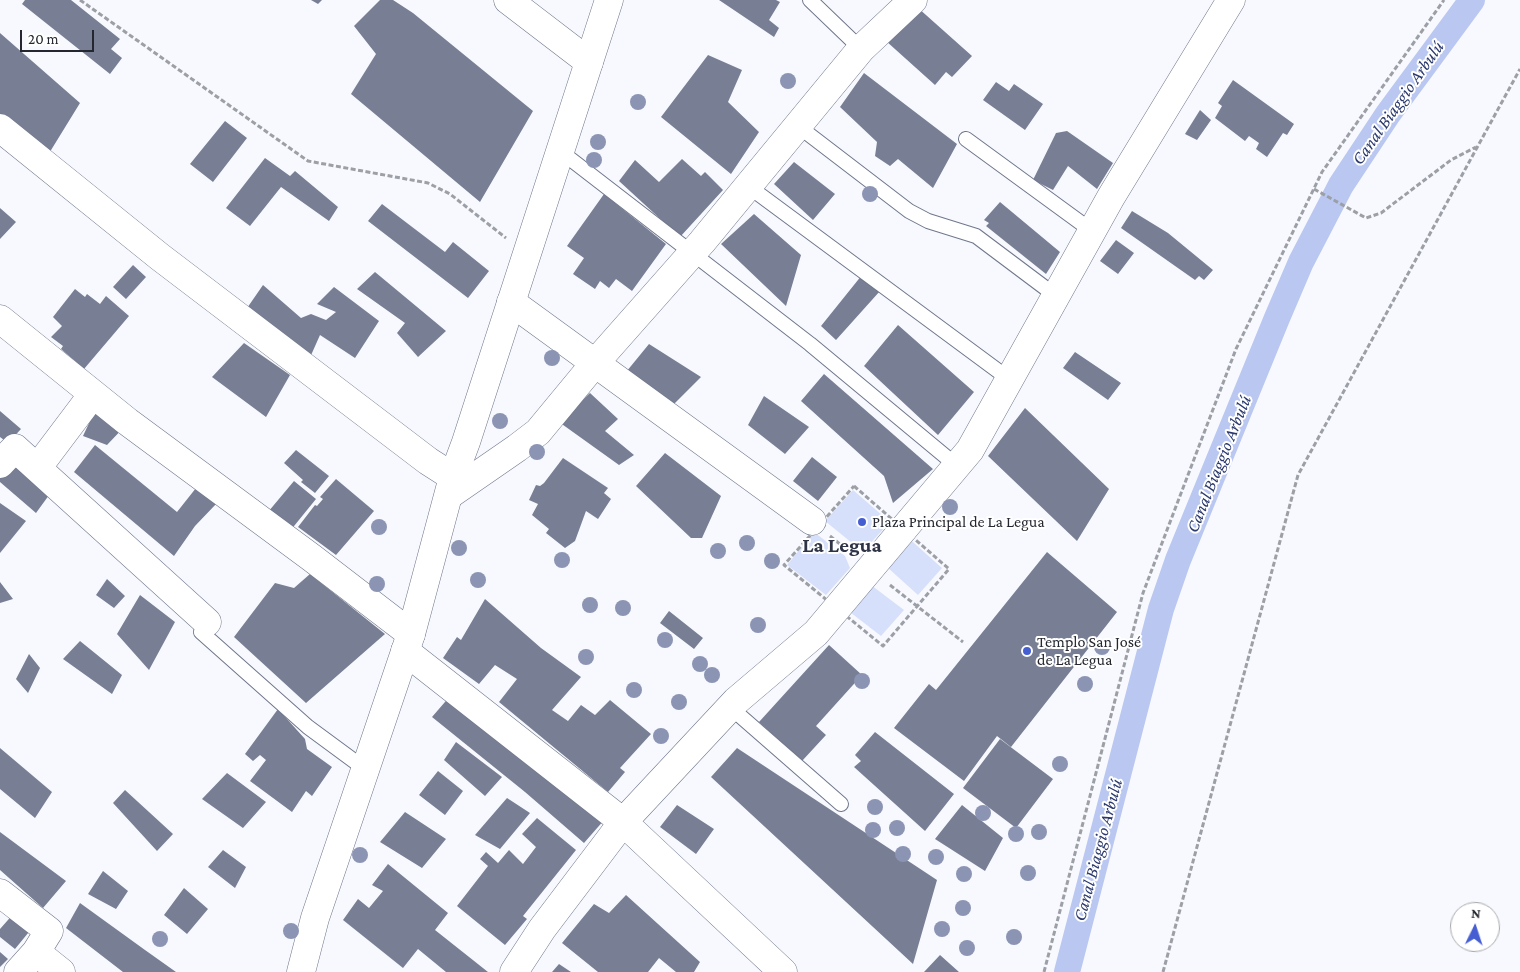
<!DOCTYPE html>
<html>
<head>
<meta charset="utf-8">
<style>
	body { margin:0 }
	#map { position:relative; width:1520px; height:972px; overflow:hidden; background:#f7f9fe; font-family:"Crimson Pro",serif }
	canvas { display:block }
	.north { position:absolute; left:1450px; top:902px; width:50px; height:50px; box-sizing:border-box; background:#fff; border:1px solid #a7a9ac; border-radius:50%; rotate:4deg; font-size:14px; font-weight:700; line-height:20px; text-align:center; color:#24272f }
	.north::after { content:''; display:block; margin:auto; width:18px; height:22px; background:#455ed2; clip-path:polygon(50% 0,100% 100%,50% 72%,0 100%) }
	.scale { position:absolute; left:20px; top:30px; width:74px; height:22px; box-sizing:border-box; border:2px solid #24272f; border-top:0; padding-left:6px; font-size:15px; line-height:18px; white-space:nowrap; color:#24272f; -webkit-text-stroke:4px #fff; paint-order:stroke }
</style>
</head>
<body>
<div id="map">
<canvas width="1520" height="972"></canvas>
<div class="north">N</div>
<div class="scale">20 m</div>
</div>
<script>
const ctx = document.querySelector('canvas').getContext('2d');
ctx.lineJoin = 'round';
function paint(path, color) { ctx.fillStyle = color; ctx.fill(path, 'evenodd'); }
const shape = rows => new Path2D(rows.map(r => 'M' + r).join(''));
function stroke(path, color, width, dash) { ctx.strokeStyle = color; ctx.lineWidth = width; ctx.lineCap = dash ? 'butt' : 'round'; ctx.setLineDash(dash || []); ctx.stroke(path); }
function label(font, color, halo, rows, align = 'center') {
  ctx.font = font + ' "Crimson Pro",serif'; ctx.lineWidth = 4; ctx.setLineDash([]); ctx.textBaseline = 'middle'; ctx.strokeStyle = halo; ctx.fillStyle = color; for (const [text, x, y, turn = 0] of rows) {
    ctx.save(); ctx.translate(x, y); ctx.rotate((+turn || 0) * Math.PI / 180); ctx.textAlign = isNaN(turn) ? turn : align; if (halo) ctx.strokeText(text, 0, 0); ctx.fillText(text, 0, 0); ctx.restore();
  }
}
paint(shape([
	[853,490,890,522,866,548,857,547,825,521],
	[814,532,845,556,850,568,826,595,787,565],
	[905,535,942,568,918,595,887,567],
	[871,585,904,610,881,636,846,609]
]), '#d7e0fa');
stroke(shape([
	[1067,972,1161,609,1178,560,1277,318,1301,262,1341,185,1388,114,1472,0]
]), '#b9c7f1', 26);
paint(shape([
	[25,0,71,0,120,39,111,49,122,58,110,74,22,4],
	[311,0,322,0,318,4],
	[380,0,393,0,413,13,533,111,480,202,351,94,376,54,354,26],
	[719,0,776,0,780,2,769,20,779,28,774,37],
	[917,7,972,56,952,77,946,72,935,85,886,41],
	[0,33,80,103,48,155,0,119],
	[708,55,742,70,728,102,759,132,731,174,661,117],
	[864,73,957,144,933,188,898,159,890,166,875,156,877,142,840,107],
	[1233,80,1294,124,1287,135,1283,133,1267,157,1256,149,1259,143,1249,136,1245,141,1215,118,1222,106,1218,103],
	[996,82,1009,91,1014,84,1043,104,1025,130,983,100],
	[1200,110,1211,120,1197,140,1185,134],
	[225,121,247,138,213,182,190,164],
	[1067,131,1113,163,1097,189,1068,166,1053,190,1033,180,1056,133],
	[265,158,290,176,295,171,338,207,329,221,281,187,250,226,226,208],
	[682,159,701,176,705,172,723,190,680,237,619,181,635,160,659,182],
	[794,162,835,194,813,220,774,184],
	[604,194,666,244,632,291,616,279,609,288,600,281,595,289,573,274,584,258,567,246],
	[1000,202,1060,252,1046,274,986,226,989,223,984,220],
	[382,204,445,252,453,242,489,271,468,298,368,221],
	[0,208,16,222,0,239],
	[1132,211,1168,233,1213,270,1204,280,1199,276,1195,280,1121,228],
	[754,214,801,255,786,306,721,244],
	[1116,240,1134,253,1118,274,1100,261],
	[133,265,146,277,126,299,113,287],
	[375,272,446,331,418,357,397,333,405,323,357,289],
	[862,275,880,291,836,340,821,326],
	[263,285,301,318,311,314,326,320,336,312,317,304,334,287,379,321,355,358,320,335,308,362,245,311],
	[75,289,85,297,87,294,100,304,106,296,129,316,84,369,61,349,63,346,51,337,62,326,53,317],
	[898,325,974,392,938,435,864,366],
	[244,343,290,375,266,417,212,377],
	[649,344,701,377,671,407,622,377],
	[1075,352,1121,383,1108,400,1063,368],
	[824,374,933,469,893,503,884,476,801,401],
	[590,393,618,419,605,431,634,455,619,465,559,422],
	[764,396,809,427,785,454,748,425],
	[98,404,127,424,107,445,83,436],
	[1025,408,1109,489,1077,541,988,456],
	[0,411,21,429,8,443,0,437],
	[95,445,177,512,196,488,217,503,195,526,174,556,74,472],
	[296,450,329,476,315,493,301,482,303,480,284,463],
	[665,453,721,496,702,538,691,538,636,486],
	[13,457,52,491,36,513,0,482,0,472],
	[812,457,837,477,818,501,793,481],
	[563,458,608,488,604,493,611,499,598,519,586,511,575,541,565,548,546,533,549,529,532,515,538,504,529,500,536,485,540,486,544,483],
	[336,479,374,511,336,555,298,527,315,505,317,506,323,499,320,497],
	[294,481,316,499,290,531,268,512],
	[0,503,26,521,0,553],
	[1047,552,1117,612,1011,747,997,736,964,781,894,728,929,684,936,690],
	[310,574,385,634,306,703,234,637,275,583,294,588],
	[107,579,125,596,114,608,96,595],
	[0,582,13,599,0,603],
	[140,595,175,622,149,670,117,634],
	[485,599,541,648,581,677,552,710,568,721,581,705,595,715,610,700,651,734,620,768,625,772,608,792,499,702,517,679,495,665,479,684,443,658,457,637,461,640],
	[669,611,703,638,694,649,660,623],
	[80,641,122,675,112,694,63,659],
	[829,645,862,675,816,726,826,735,802,761,759,722],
	[29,654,40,668,28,693,16,679],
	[451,695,605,819,584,843,525,792,432,717],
	[278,709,305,739,307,749,332,767,312,796,306,791,292,812,250,781,266,760,260,755,253,761,245,754],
	[875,732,954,794,925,831,854,767,861,761,855,755],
	[1000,739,1053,779,1016,828,963,788],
	[456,742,502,777,485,796,444,760],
	[0,748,52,792,35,818,0,789],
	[737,748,937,880,913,964,711,777],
	[438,771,463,791,445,815,419,795],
	[227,773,266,802,243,828,202,799],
	[125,790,173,834,157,851,113,803],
	[507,798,530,813,500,849,475,835],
	[677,805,714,829,696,854,660,827],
	[962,805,1003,838,985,871,935,839],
	[405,812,446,839,422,868,380,842],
	[537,818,576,850,523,916,527,919,505,945,457,906,488,866,480,859,486,852,498,863,509,850,523,864,536,847,522,834],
	[0,832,66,881,43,908,0,870],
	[223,850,246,867,235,888,208,867],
	[388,864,448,913,435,930,488,972,446,972,418,949,403,968,343,920,358,899,369,908,383,891,372,885],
	[103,871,128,891,116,909,88,894],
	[184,888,208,909,187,934,164,915],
	[626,895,700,962,694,972,676,972,659,958,648,972,598,972,562,943,594,904,609,913],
	[80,903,145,950,176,972,123,972,66,928],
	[15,912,33,927,15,949,0,937,0,929],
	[0,952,8,959,0,967],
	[940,955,959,972,924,972],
	[559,964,571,972,552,972]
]), '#787f94');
const service = shape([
	[810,0,861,49],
	[798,126,909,211,928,221,976,236,1056,296],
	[966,139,1092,231],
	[560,151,810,344,957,466],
	[748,186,1009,379],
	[207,622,201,632,308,727,365,769],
	[730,707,841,804]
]);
const minor = shape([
	[508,0,589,62],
	[0,128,160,257,428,461,453,477],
	[511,302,812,521],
	[0,319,128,422,312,558,411,634],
	[0,464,15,448,207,622],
	[38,467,93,394],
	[449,495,517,448,538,432,595,363,702,242,861,49,913,0],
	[405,651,623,822,783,972],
	[0,893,49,931,36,952,18,972],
	[36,952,61,972],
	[514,972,542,929,623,822,736,701,816,633,970,450,1111,197,1231,0]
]);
const secondary = shape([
	[301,972,315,918,411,634,453,477,466,442,609,0]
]);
stroke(service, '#6f778b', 16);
stroke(minor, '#6f778b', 29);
stroke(secondary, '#6f778b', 29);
stroke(shape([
	[80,0,308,161,428,183,450,194,506,238],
	[1314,189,1366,218,1381,213,1451,160,1476,147],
	[854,486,949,569,883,646,784,565,854,486],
	[830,536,851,553],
	[890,585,963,642],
	[1044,972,1143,593,1236,349,1322,172,1444,0],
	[1163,972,1298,475,1520,69]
]), '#9c9fa5', 3, [5, 2.5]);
stroke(service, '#fff', 14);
stroke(minor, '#fff', 28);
stroke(secondary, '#fff', 28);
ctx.fillStyle = '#8b94b3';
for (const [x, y] of [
	[788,81],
	[638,102],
	[598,142],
	[594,160],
	[870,194],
	[552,358],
	[500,421],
	[537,452],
	[950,507],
	[379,527],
	[747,543],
	[459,548],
	[718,551],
	[562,560],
	[772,561],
	[478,580],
	[377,584],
	[590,605],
	[623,608],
	[758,625],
	[665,640],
	[1102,647],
	[586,657],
	[700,664],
	[712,675],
	[862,681],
	[1085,684],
	[634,690],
	[679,702],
	[661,736],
	[1060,764],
	[875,807],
	[983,813],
	[897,828],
	[873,830],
	[1039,832],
	[1016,834],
	[903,854],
	[360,855],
	[936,857],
	[1028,873],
	[964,874],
	[963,908],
	[942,929],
	[291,931],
	[1014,937],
	[160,939],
	[967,948]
]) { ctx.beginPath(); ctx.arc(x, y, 8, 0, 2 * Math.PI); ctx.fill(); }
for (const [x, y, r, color] of [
	[862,522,5,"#455ed2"],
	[1027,651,5,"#455ed2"]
]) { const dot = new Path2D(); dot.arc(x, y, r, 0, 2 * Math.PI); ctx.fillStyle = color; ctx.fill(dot); stroke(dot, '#fff', 2); }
label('16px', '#24272f', '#fff', [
	["Plaza Principal de La Legua",872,522],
	["Templo San José",1037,642],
	["de La Legua",1037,660]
], 'left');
label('italic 18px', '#2b396d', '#fff', [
	["Canal Biaggio Arbulú",1398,103,-55],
	["Canal Biaggio Arbulú",1219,464,-68],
	["Canal Biaggio Arbulú",1098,850,-75]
]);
label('bold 21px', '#2e3446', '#fff', [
	["La Legua",842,546]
]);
</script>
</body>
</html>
